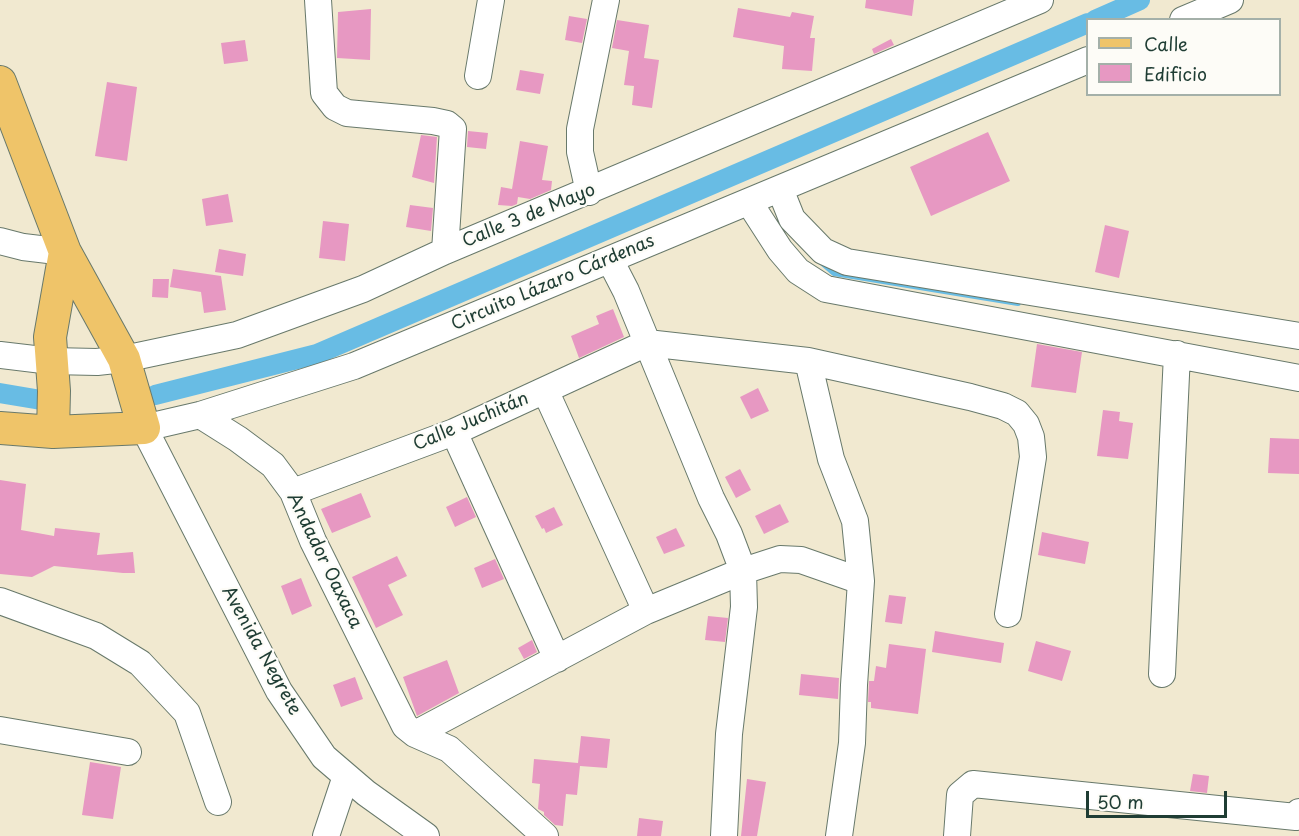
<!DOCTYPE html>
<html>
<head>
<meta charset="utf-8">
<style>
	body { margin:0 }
	#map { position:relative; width:1299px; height:836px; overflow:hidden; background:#f1e9d0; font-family:"Playpen Sans",sans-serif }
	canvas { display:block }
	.legend { position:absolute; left:1086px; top:18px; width:195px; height:78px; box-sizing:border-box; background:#fdfcf7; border:2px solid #a4b0a9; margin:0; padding:8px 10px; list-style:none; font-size:18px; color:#1f3d34 }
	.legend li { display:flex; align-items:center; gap:12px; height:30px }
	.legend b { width:30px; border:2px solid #a4b0a9 }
	.scale { position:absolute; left:1086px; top:791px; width:141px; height:27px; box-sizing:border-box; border:3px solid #1f3d34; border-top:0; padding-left:8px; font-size:18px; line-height:21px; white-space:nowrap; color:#1f3d34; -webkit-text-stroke:4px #fdfcf7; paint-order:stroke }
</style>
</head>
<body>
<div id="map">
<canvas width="1299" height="836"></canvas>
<ul class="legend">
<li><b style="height:8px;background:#efc469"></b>Calle</li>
<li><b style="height:16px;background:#e798c2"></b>Edificio</li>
</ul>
<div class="scale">50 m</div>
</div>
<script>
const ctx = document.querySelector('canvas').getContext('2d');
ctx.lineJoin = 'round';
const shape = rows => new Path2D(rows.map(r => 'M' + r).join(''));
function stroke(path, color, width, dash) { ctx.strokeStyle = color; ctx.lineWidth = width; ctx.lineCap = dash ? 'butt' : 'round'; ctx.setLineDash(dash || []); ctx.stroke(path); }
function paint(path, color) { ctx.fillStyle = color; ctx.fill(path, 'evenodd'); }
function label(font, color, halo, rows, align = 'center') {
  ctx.font = font + ' "Playpen Sans",sans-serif'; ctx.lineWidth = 4.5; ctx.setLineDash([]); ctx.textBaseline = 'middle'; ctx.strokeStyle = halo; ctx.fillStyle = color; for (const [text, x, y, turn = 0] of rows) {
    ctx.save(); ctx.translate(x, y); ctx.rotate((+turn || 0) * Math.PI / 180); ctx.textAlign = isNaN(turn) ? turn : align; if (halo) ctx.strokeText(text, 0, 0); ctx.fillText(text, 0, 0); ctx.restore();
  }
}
stroke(shape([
	[819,260,834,273,1018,303]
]), '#68bce4', 6);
stroke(shape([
	[1095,20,1140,0],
	[0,393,53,402],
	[155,395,317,354,1088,23]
]), '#68bce4', 20);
paint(shape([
	[866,0,914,0,912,16,865,8],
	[738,8,790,17,792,12,814,16,810,38,815,38,812,71,782,69,784,46,733,37],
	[371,9,370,60,337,58,338,12],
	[569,16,587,19,582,43,565,40],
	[617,20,649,25,644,58,659,60,652,108,632,105,634,86,624,85,629,51,612,48],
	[891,39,894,45,874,54,872,49],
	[245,40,248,61,224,64,221,43],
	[520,70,544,74,540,94,516,90],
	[107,82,137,87,127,161,95,156],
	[468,131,488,133,486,149,467,147],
	[988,132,1010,181,931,216,910,167],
	[421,135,437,137,434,183,412,177],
	[520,141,548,146,542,180,552,181,551,190,530,199,518,197,517,204,512,206,498,205,501,187,512,189],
	[228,194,233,222,206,226,202,199],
	[410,205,433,208,431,231,406,227],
	[323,221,349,224,345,261,319,258],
	[1105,225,1129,231,1119,278,1095,272],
	[219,249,246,254,243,276,215,272],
	[173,269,221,276,226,310,204,313,201,292,170,287],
	[153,279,169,279,168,298,152,297],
	[613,309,624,337,579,358,571,336,599,324,596,316],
	[1037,344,1082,352,1076,393,1031,387],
	[758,388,769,411,751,419,740,397],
	[1103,410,1120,412,1119,421,1133,423,1128,459,1097,456],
	[1270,438,1299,439,1299,474,1268,473],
	[740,469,751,490,736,498,725,477],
	[0,480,26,484,21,530,54,536,55,528,100,533,97,555,133,552,135,573,123,573,54,566,32,577,0,574],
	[361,493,371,517,332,533,321,509],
	[467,497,476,517,455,527,446,507],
	[780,504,789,522,764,534,755,516],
	[554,507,563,525,546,533,544,528,542,529,535,516],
	[676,528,685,546,664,554,656,537],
	[1042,532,1089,542,1085,564,1038,555],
	[397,556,407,576,388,585,403,615,376,628,352,577],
	[495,559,504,579,482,588,474,568],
	[301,578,312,606,292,615,281,586],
	[889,595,906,597,902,624,885,622],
	[708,616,728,618,725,642,705,640],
	[935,631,1004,643,1001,663,932,652],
	[532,640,537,652,524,659,518,648],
	[1036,641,1071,651,1062,681,1028,671],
	[889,644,926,649,918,714,871,708,871,702,868,702,869,681,874,681,876,666,886,668],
	[447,660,459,693,417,716,403,677],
	[801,674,839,678,838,699,799,695],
	[355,677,363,699,341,707,333,685],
	[581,736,610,739,607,768,580,766,577,795,566,794,563,826,555,825,544,815,544,812,538,809,540,784,532,783,534,759,578,763],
	[90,762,121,767,113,819,82,815],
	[1193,774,1209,776,1207,793,1190,791],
	[747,779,766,782,757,836,741,836],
	[639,818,663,821,661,836,637,836]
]), '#e798c2');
const minor = shape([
	[318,0,324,93,335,107,347,113,433,121,447,124,453,129,445,251],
	[1183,20,1230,0],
	[478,76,491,0],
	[780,189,792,219,823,251,847,262,1299,336],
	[589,192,580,152,580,129,606,0],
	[749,202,780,250,798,271,826,289,1299,378],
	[0,241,23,247,65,252],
	[610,260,626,291,711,498,729,534,743,571,744,607,729,734,724,836],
	[0,355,51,361,97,362,124,359,237,335,363,289,445,251,1040,0],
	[808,361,831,459,855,521,861,581,854,685,852,743,839,836],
	[545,390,646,611],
	[200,415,238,439,273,465,293,492,313,541,405,726,415,734,449,749,545,836],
	[454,432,557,659],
	[293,492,454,432,647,343,808,361,970,397,1003,406,1017,413,1026,424,1031,437,1033,457,1008,614],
	[0,601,96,636,140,663,187,713,218,802],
	[1162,674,1177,354],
	[0,730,128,752],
	[415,734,646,611,743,571,780,559,801,560,861,581],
	[326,836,346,776],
	[426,836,366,793,324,757,279,691,144,428,200,415,354,366,1088,60],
	[957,836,960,795,973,784,1296,817,1299,812]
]);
const major = shape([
	[0,82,65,252,124,359,144,428,53,432,0,428],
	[53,432,54,391,50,337,65,252]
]);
stroke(minor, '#68796b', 28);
stroke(major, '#68796b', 34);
stroke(minor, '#fff', 26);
stroke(major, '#efc469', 32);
label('18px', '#1f3d34', '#fdfcf7', [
	["Calle 3 de Mayo",529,216,-22],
	["Circuito Lázaro Cárdenas",553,283,-23],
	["Calle Juchitán",471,422,-23],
	["Andador Oaxaca",324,561,64],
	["Avenida Negrete",261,651,61]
]);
</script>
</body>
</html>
